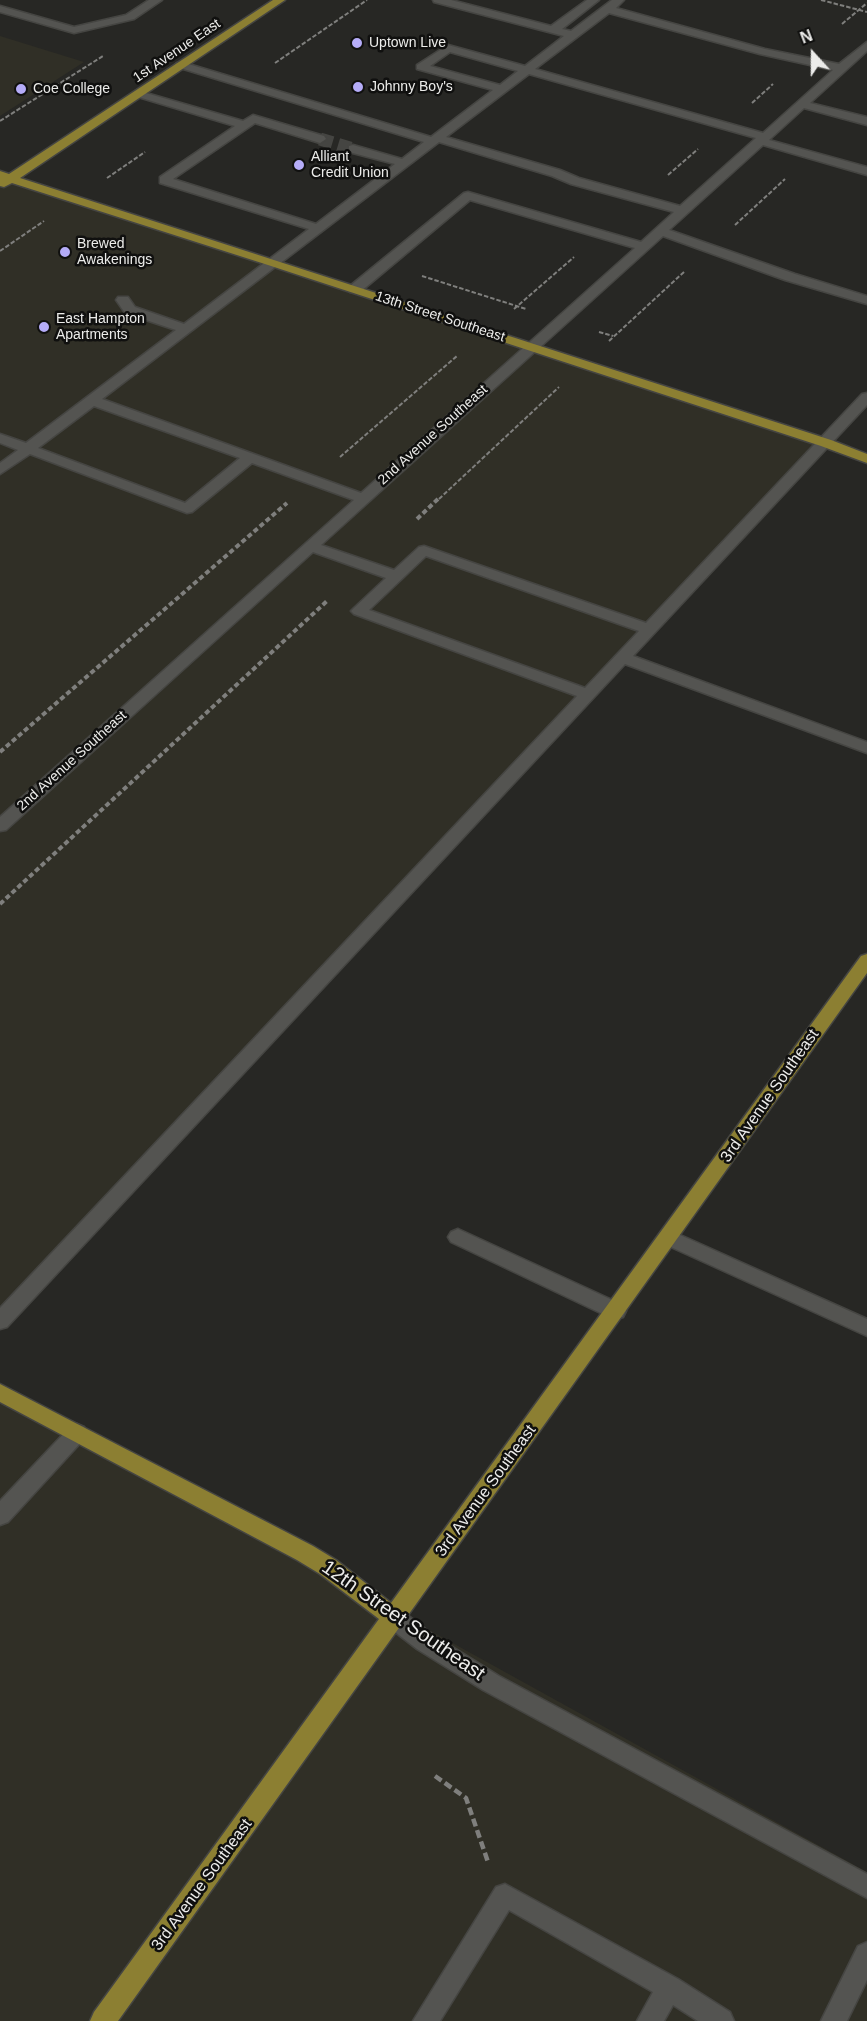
<!DOCTYPE html>
<html>
<head>
<meta charset="utf-8">
<style>
	body { margin:0 }
	#map { position:relative; width:867px; height:2021px; overflow:hidden; background:#272724; font-family:Arial,sans-serif }
	canvas { display:block }
	.north { position:absolute; left:783px; top:24px; width:60px; height:60px; -webkit-text-stroke:4px #10100f; paint-order:stroke; rotate:339deg; font-size:16px; font-weight:700; line-height:24px; text-align:center; color:#ececea }
	.north::after { content:''; display:block; margin:auto; width:21px; height:27px; background:#ececea; clip-path:polygon(50% 0,100% 100%,50% 72%,0 100%) }
</style>
</head>
<body>
<div id="map">
<canvas width="867" height="2021"></canvas>
<div class="north">N</div>
</div>
<script>
const ctx = document.querySelector('canvas').getContext('2d');
ctx.lineJoin = 'round';
function paint(path, color) { ctx.fillStyle = color; ctx.fill(path, 'evenodd'); }
const shape = rows => new Path2D(rows.map(r => 'M' + r).join(''));
function stroke(path, color, width, dash) { ctx.strokeStyle = color; ctx.lineWidth = width; ctx.lineCap = dash ? 'butt' : 'round'; ctx.setLineDash(dash || []); ctx.stroke(path); }
function label(font, color, halo, rows, align = 'center') {
  ctx.font = font + ' Arial,sans-serif'; ctx.lineWidth = 5; ctx.setLineDash([]); ctx.textBaseline = 'middle'; ctx.strokeStyle = halo; ctx.fillStyle = color; for (const [text, x, y, turn = 0] of rows) {
    ctx.save(); ctx.translate(x, y); ctx.rotate((+turn || 0) * Math.PI / 180); ctx.textAlign = isNaN(turn) ? turn : align; if (halo) ctx.strokeText(text, 0, 0); ctx.fillText(text, 0, 0); ctx.restore();
  }
}
paint(shape([
	[0,36,84,62,0,116],
	[11,179,826,443,0,1320,0,186],
	[0,1393,867,1872,867,2021,0,2021]
]), '#302f26');
stroke(shape([
	[320,139,353,149]
]), '#454542', 13, [13, 6]);
const minor = shape([
	[149,0,162,0,134,19,74,33,0,12,0,6,74,27,126,15,149,0],
	[433,0,451,0,551,26,587,0,599,0,562,29,571,31,612,0,624,0,616,8,765,49,839,64,867,42,867,51,810,103,867,117,867,125,804,108,769,140,867,167,867,175,763,145,669,230,795,274,867,296,867,304,785,280,663,236,321,545,394,570,419,547,424,546,646,623,862,394,867,393,867,405,633,656,867,742,867,753,625,664,7,1327,0,1329,0,1308,577,696,354,614,351,611,354,608,386,578,313,552,6,830,0,831,0,817,354,500,252,463,192,512,187,513,30,454,0,474,0,463,18,450,0,443,0,434,26,443,176,330,125,313,116,300,118,297,128,297,135,307,184,324,309,229,160,183,160,177,235,126,135,96,133,94,139,91,243,121,253,115,324,136,326,139,320,143,255,123,173,179,316,224,395,164,349,152,349,146,353,145,402,159,424,142,177,67,175,65,177,63,185,63,431,137,493,90,417,69,417,65,448,45,525,66,564,36,434,2,433,0],
	[609,13,760,54,833,70,763,133,535,69,609,13],
	[450,52,518,71,500,85,430,66,450,52],
	[529,74,756,138,680,206,579,178,560,170,446,137,529,74],
	[439,142,552,176,571,184,674,212,641,242,468,192,464,193,350,286,349,289,350,292,360,292,470,200,635,248,361,493,102,399,439,142],
	[94,406,240,458,185,503,38,448,94,406],
	[426,556,639,631,585,688,369,610,426,556],
	[458,1229,623,1305,626,1311,623,1317,616,1319,609,1317,451,1242,448,1237,451,1232,458,1229],
	[669,1230,867,1319,867,1336,662,1243,659,1238,662,1233,669,1230],
	[77,1424,84,1427,87,1433,84,1439,8,1522,0,1525,0,1501,70,1427,77,1424],
	[394,1608,402,1611,433,1635,499,1676,867,1874,867,1898,483,1690,417,1649,386,1625,383,1618,386,1611,394,1608],
	[505,1884,678,1979,730,2012,734,2021,698,2021,673,2005,664,2021,637,2021,653,1992,509,1910,440,2021,413,2021,496,1887,505,1884],
	[867,1942,867,1980,847,2021,821,2021,858,1946,867,1942]
]);
const major = shape([
	[273,0,285,0,20,178,831,440,867,454,867,463,821,446,268,265,12,183,4,187,0,186,0,171,9,174,273,0],
	[867,954,867,973,118,2021,90,2021,94,2012,379,1619,320,1574,297,1560,0,1402,0,1384,313,1546,336,1560,391,1603,861,956,867,954]
]);
stroke(minor, '#454542', 3);
stroke(major, '#454542', 3);
stroke(shape([
	[821,0,867,12],
	[842,24,867,3],
	[275,63,367,0],
	[752,103,773,84],
	[0,121,103,56],
	[668,175,698,149],
	[107,178,145,152],
	[735,225,785,179],
	[0,251,44,221],
	[422,276,526,309],
	[514,309,574,257],
	[599,332,613,336],
	[609,341,685,271],
	[340,457,457,356],
	[439,499,559,387]
]), '#7f7f7d', 2, [4.5, 2]);
stroke(shape([
	[417,519,440,497],
	[0,752,287,503],
	[0,904,327,601]
]), '#7f7f7d', 4, [5, 3]);
stroke(shape([
	[435,1776,466,1798,488,1862]
]), '#7f7f7d', 4.5, [8, 4]);
paint(minor, '#545451');
paint(major, '#8c7f32');
for (const [x, y, r, color] of [
	[357,43,6,"#b5acf8"],
	[358,87,6,"#b5acf8"],
	[21,89,6,"#b5acf8"],
	[299,165,6,"#b5acf8"],
	[65,252,6,"#b5acf8"],
	[44,327,6,"#b5acf8"]
]) { const dot = new Path2D(); dot.arc(x, y, r, 0, 2 * Math.PI); ctx.fillStyle = color; ctx.fill(dot); stroke(dot, '#10100f', 2); }
label('14px', '#ececea', '#10100f', [
	["Uptown Live",369,43],
	["Johnny Boy's",370,87],
	["Coe College",33,89],
	["Alliant",311,157],
	["Credit Union",311,173],
	["Brewed",77,244],
	["Awakenings",77,260],
	["East Hampton",56,319],
	["Apartments",56,335]
], 'left');
label('14px', '#ececea', '#10100f', [
	["1st Avenue East",177,51,-34],
	["13th Street Southeast",440,317,18],
	["2nd Avenue Southeast",433,435,-42],
	["2nd Avenue Southeast",72,761,-42]
]);
label('16px', '#ececea', '#10100f', [
	["3rd Avenue Southeast",770,1096,-55],
	["3rd Avenue Southeast",486,1491,-54],
	["3rd Avenue Southeast",202,1885,-54]
]);
label('20px', '#ececea', '#10100f', [
	["12th Street Southeast",403,1621,35]
]);
</script>
</body>
</html>
